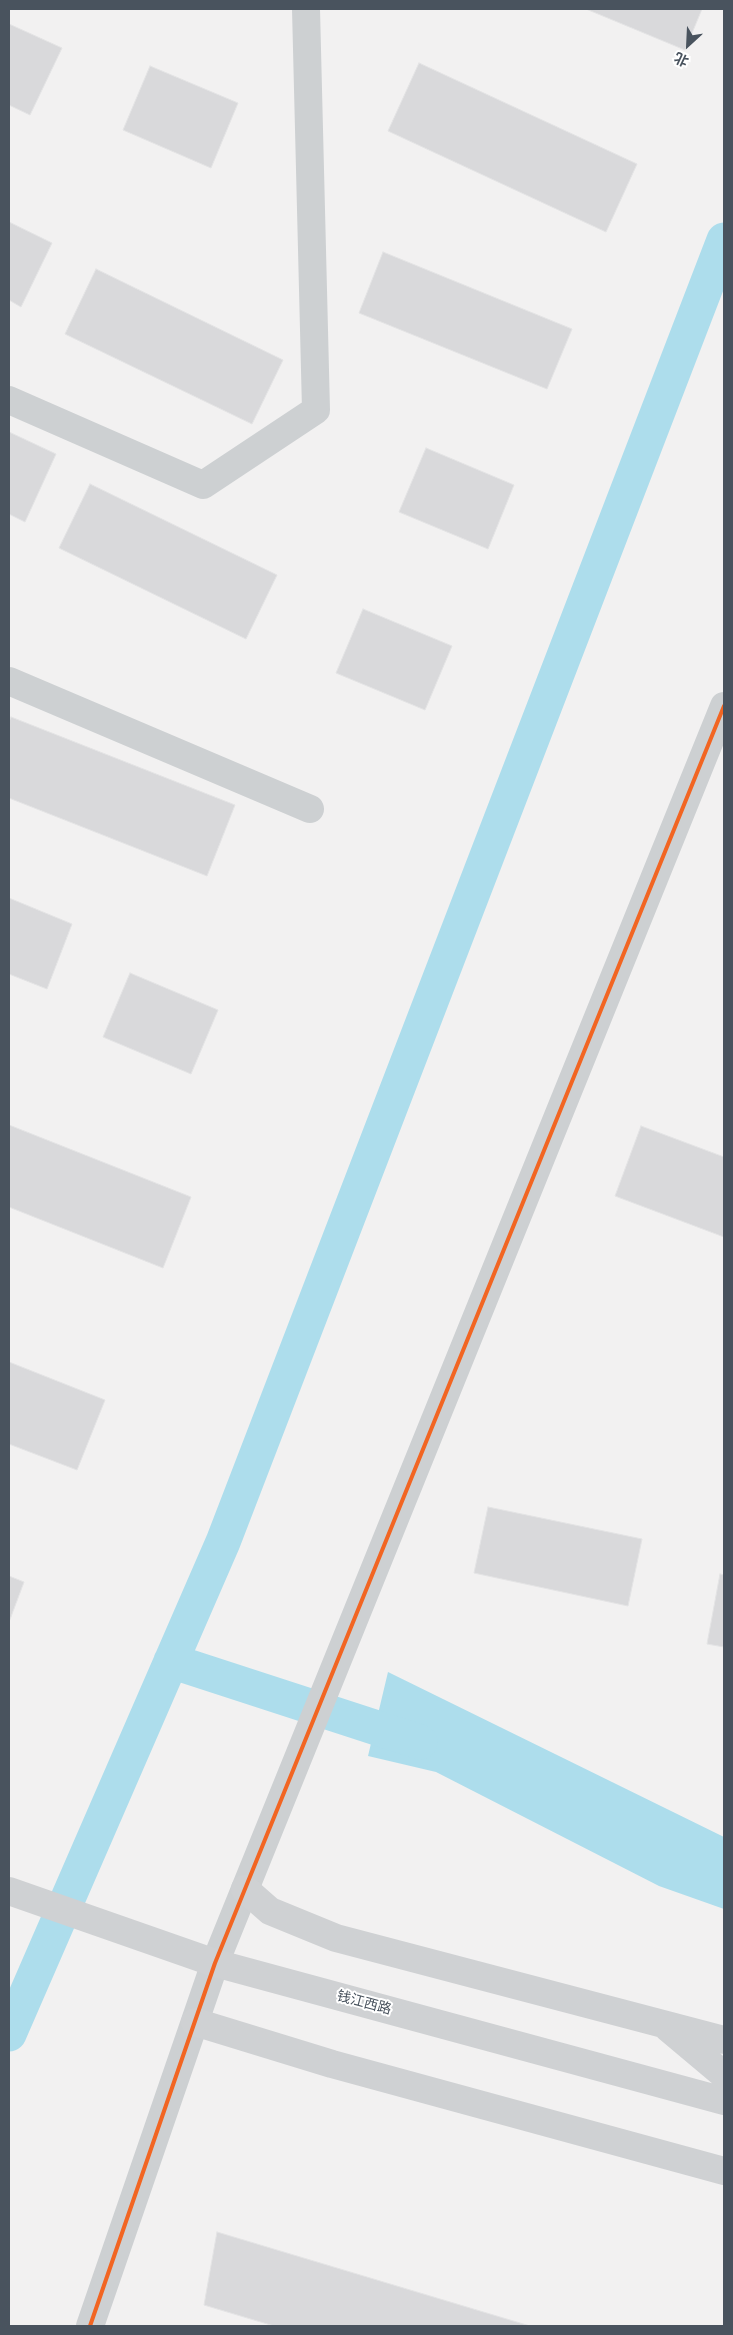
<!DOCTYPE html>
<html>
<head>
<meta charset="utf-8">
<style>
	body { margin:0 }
	#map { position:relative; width:733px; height:2335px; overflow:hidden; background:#f2f1f1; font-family:Rubik,"Noto Sans SC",sans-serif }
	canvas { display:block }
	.frame { position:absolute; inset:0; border:10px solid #49535e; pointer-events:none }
	.north { position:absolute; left:663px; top:20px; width:50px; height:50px; -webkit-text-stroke:4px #fff; paint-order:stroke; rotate:205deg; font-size:14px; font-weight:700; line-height:20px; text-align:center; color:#49535e }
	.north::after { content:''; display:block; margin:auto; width:18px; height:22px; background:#49535e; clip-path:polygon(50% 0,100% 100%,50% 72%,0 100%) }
</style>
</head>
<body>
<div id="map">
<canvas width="733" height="2335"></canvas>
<div class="frame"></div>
<div class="north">北</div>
</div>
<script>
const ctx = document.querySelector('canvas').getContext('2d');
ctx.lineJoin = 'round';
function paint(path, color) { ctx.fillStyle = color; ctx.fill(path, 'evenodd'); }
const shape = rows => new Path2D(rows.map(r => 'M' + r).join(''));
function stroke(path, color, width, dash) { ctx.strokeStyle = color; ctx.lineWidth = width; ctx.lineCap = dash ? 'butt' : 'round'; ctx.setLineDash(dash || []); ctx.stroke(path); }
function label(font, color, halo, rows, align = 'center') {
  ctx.font = font + ' Rubik,"Noto Sans SC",sans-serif'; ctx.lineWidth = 4; ctx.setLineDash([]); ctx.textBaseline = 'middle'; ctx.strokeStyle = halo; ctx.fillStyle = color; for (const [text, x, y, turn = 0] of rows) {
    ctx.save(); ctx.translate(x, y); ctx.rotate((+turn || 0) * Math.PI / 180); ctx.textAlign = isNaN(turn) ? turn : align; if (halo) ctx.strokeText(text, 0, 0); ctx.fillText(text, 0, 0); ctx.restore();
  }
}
paint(shape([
	[388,1672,724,1837,724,1909,659,1886,436,1772,368,1756]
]), '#adddec');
stroke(shape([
	[171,1661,420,1742],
	[9,2034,223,1542,724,240]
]), '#adddec', 35);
const building = shape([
	[586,9,702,9,685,50,586,9],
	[9,24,62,48,30,115,9,105,9,24],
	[419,63,637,164,606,232,388,131,419,63],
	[150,66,238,103,211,168,123,130,150,66],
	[9,222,52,243,21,307,9,300,9,222],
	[383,252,572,329,547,389,359,313,383,252],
	[96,269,283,360,252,424,65,334,96,269],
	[9,432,56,454,25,522,9,514,9,432],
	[426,448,514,485,488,549,399,512,426,448],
	[90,484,277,575,246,639,59,548,90,484],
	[363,609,452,646,425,710,336,673,363,609],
	[11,717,235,805,207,876,9,798,9,722,11,717],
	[9,898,72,924,47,989,9,974,9,898],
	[130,973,218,1010,191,1074,103,1037,130,973],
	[9,1125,191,1197,163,1268,9,1207,9,1125],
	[641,1126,724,1157,724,1237,615,1196,641,1126],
	[9,1362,105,1400,77,1470,9,1444,9,1362],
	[488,1507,642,1539,628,1606,474,1573,488,1507],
	[720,1574,724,1575,724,1647,707,1644,720,1574],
	[9,1576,24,1582,9,1622,9,1576],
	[217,2232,530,2326,274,2326,204,2305,217,2232]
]);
paint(building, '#d9d9db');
stroke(building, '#e3e3e4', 1);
stroke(shape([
	[9,400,203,485,316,410,306,9],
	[9,681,310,809]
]), '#cdd0d2', 28);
stroke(shape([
	[90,2326,215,1963,724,706]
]), '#cdd0d2', 28);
stroke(shape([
	[245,1889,270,1911,336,1938,724,2040],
	[9,1891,215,1963,724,2101],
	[195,2022,332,2064,724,2171],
	[668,2028,724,2075]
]), '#cfd1d3', 28);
stroke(shape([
	[90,2326,215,1963,724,706]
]), '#f26522', 4);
label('14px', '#49535e', '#fff', [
	["钱江西路",364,2003,15]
]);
</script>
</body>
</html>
